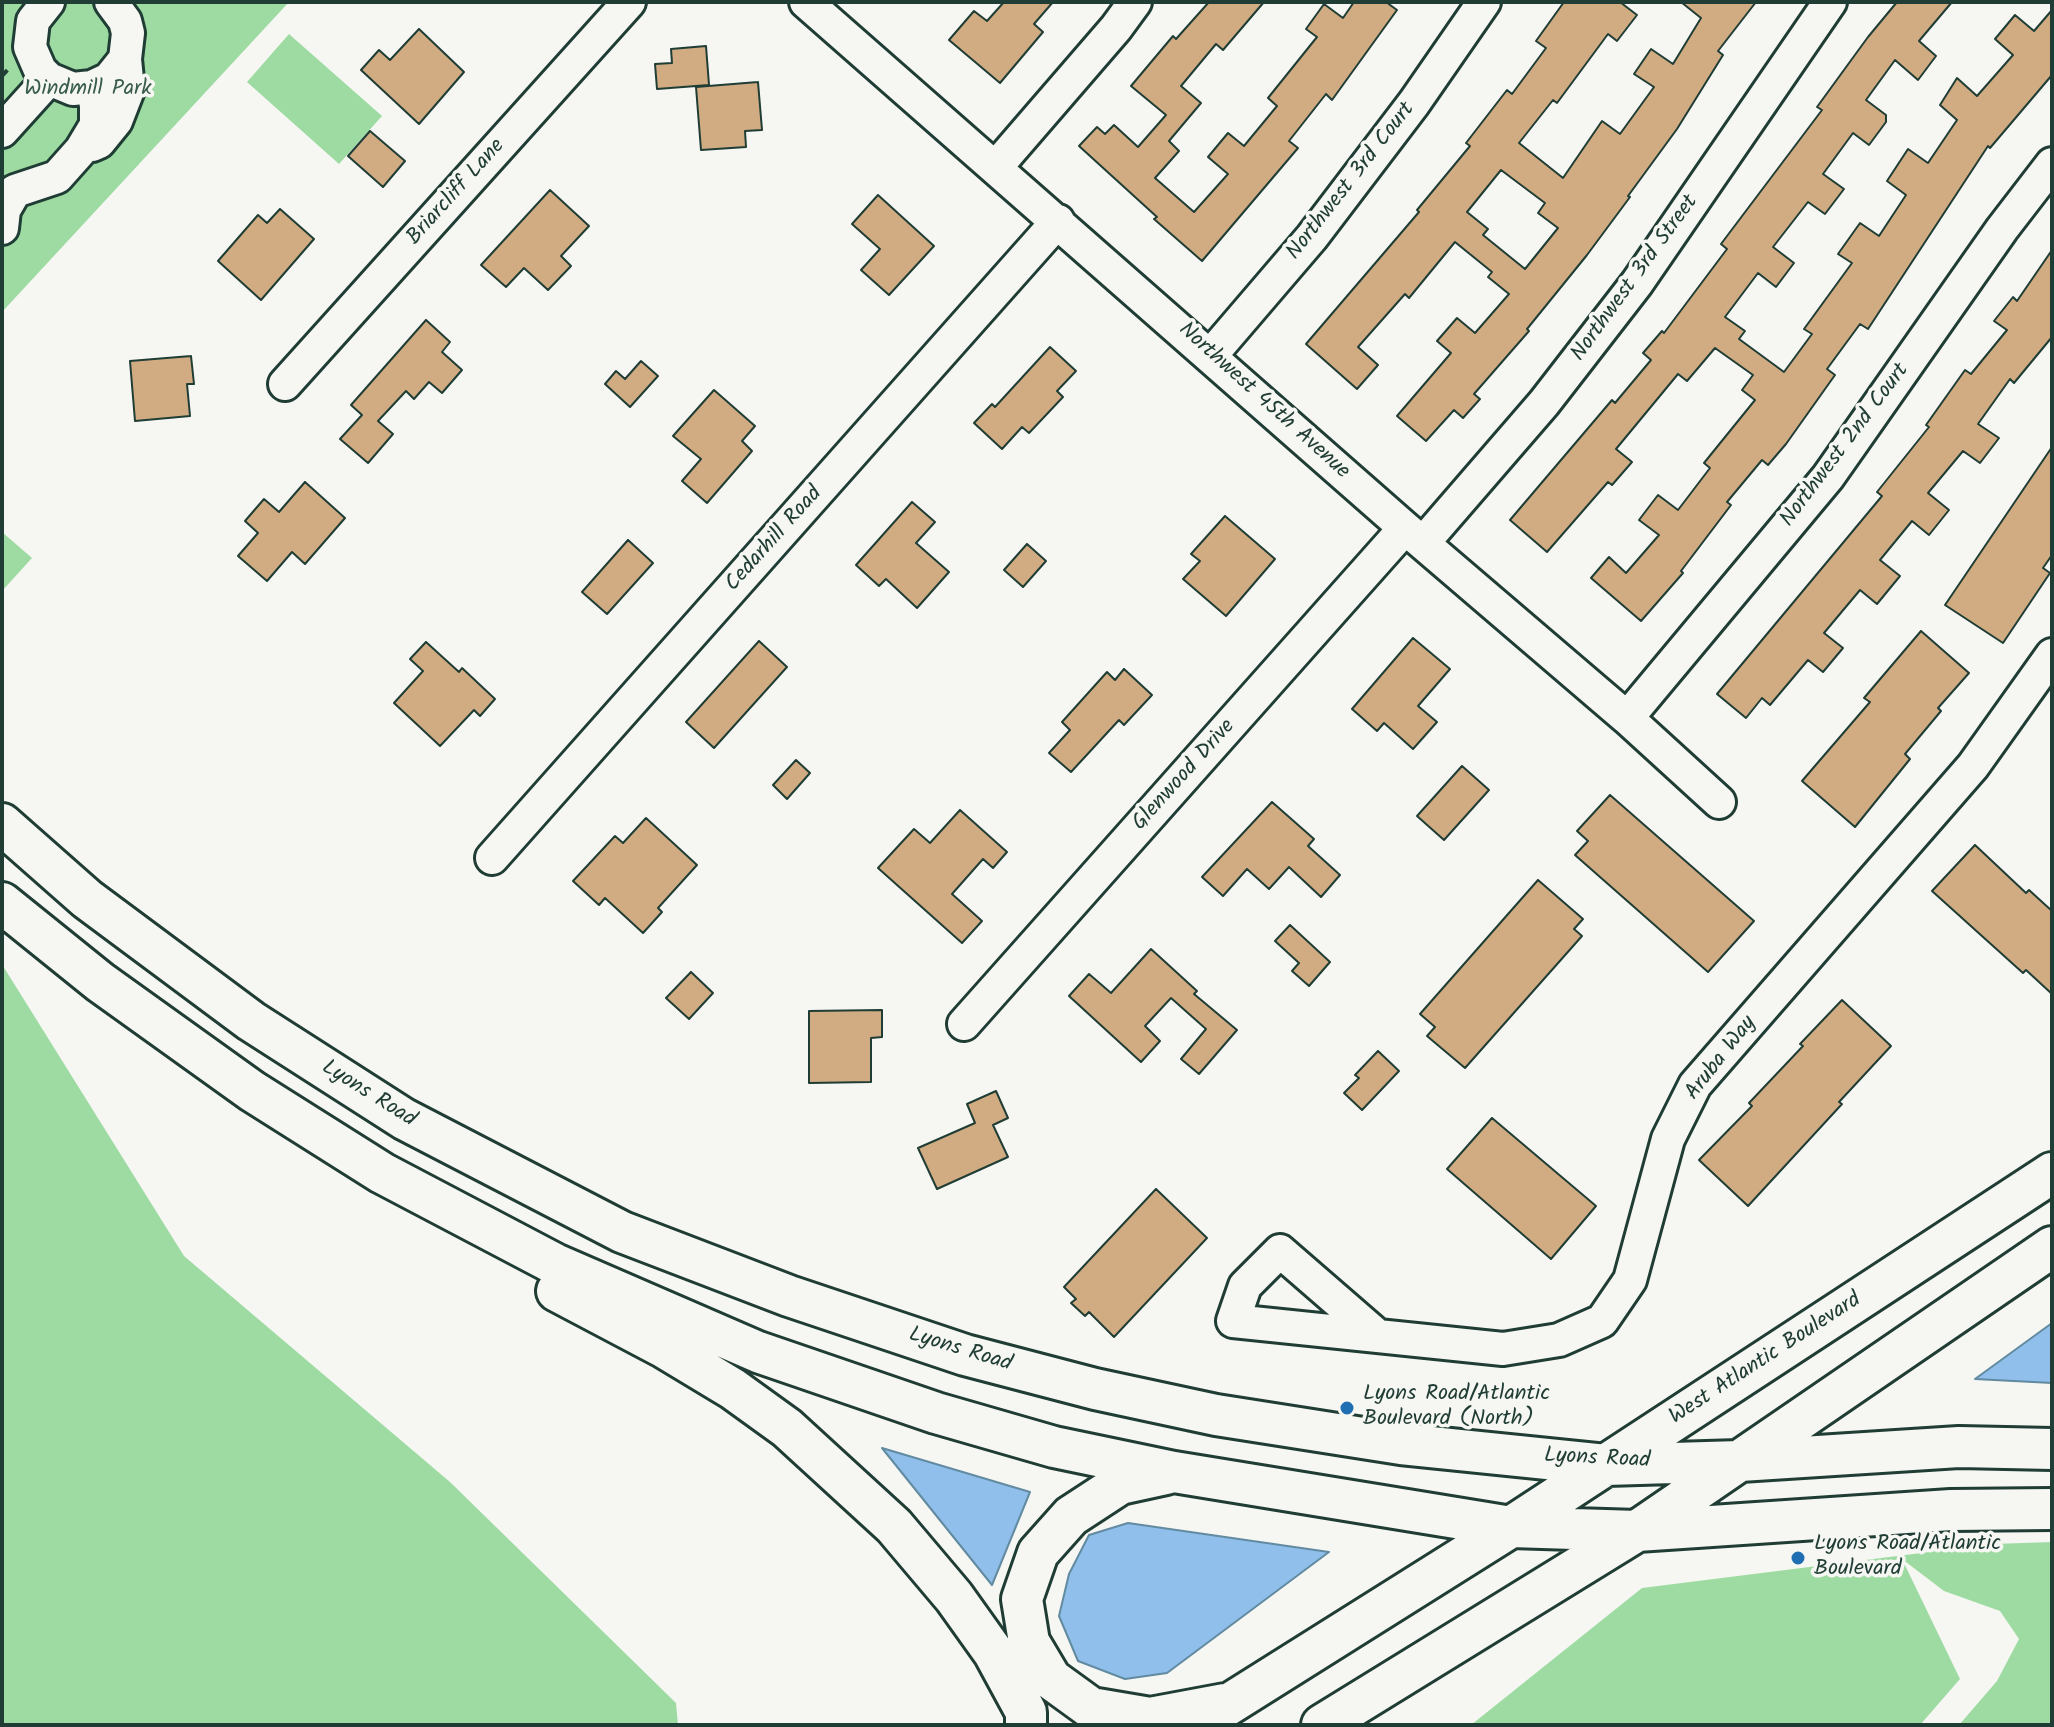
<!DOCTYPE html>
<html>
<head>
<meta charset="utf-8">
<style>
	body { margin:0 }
	#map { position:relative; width:2054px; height:1727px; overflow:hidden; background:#f6f6f2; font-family:Kalam,sans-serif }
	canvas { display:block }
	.frame { position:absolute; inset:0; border:4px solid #1f3d34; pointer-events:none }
</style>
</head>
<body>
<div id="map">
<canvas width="2054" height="1727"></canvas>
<div class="frame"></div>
</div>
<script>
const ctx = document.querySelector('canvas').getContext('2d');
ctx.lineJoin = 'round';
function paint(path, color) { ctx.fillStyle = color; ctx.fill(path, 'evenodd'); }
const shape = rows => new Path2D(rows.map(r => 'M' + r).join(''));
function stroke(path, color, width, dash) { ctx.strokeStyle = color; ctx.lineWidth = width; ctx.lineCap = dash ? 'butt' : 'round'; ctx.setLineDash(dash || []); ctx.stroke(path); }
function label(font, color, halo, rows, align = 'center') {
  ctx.font = font + ' Kalam,sans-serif'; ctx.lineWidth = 7; ctx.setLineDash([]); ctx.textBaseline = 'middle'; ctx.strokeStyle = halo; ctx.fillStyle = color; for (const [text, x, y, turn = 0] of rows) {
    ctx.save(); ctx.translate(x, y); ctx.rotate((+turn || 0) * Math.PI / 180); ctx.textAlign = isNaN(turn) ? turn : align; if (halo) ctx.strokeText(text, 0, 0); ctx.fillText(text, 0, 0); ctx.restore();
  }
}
paint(shape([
	[2,2,289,2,2,312],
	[289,34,382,116,339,164,247,82],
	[2,532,32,558,2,591],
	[3,966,184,1256,450,1482,676,1703,678,1725,2,1725],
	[2052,1542,2052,1725,1959,1725,1997,1681,2019,1639,2000,1611,1944,1591,1902,1559,1960,1679,1920,1725,1471,1725,1642,1588,1993,1544]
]), '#9edba3');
const water = shape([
	[2052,1323,2052,1383,1975,1379,2052,1323],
	[882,1448,1030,1492,992,1585,882,1448],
	[1128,1523,1329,1552,1167,1673,1125,1679,1078,1661,1059,1616,1069,1574,1089,1535,1128,1523]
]);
paint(water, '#8fbfea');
stroke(water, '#628ba1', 2);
const building = shape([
	[1004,2,1053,2,1034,24,1043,32,1000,83,949,40,974,11,987,21,1004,2],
	[1209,2,1264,2,1223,50,1216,44,1181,86,1201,103,1169,141,1179,151,1155,178,1194,212,1228,174,1208,157,1228,133,1244,146,1277,106,1268,98,1317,37,1306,29,1324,4,1343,18,1354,2,1386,2,1397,10,1332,100,1326,94,1289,141,1298,148,1202,261,1154,219,1157,217,1079,146,1097,127,1105,134,1114,125,1138,147,1166,115,1131,86,1173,36,1176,39,1209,2],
	[1564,2,1620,2,1637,15,1617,41,1608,34,1557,103,1553,100,1519,143,1563,178,1602,121,1620,134,1654,87,1634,74,1651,49,1673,64,1701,18,1681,2,1756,2,1718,51,1723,55,1677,129,1628,196,1630,197,1587,255,1527,329,1529,331,1474,394,1480,399,1463,418,1454,410,1426,441,1397,416,1451,353,1437,341,1457,318,1475,333,1509,294,1488,277,1492,272,1455,242,1409,298,1405,294,1358,347,1378,365,1357,389,1306,344,1419,212,1417,210,1470,146,1466,143,1507,90,1512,94,1546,48,1536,41,1564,2],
	[1501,170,1545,203,1538,213,1558,228,1525,269,1483,235,1488,229,1467,212,1501,170],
	[1897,2,1952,2,1919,41,1936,56,1918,80,1895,60,1866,100,1886,115,1886,122,1869,145,1853,133,1823,174,1844,189,1825,214,1808,202,1773,247,1794,263,1776,287,1758,273,1725,317,1745,331,1739,339,1784,372,1812,334,1804,329,1852,263,1838,254,1860,223,1879,236,1906,195,1887,181,1908,149,1928,163,1957,120,1940,105,1957,78,1977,96,2013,55,1995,39,2015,15,2034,31,2052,10,2052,75,1990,148,1988,146,1868,329,1860,324,1827,369,1835,375,1786,444,1768,465,1762,460,1727,502,1731,505,1681,571,1683,573,1641,621,1591,578,1609,557,1626,573,1659,535,1639,520,1658,495,1678,510,1710,468,1704,463,1755,400,1742,390,1753,375,1715,348,1687,381,1678,374,1616,449,1632,462,1612,485,1608,482,1547,552,1510,520,1612,400,1615,403,1651,360,1643,353,1662,331,1664,333,1727,249,1721,244,1822,110,1817,107,1868,37,1897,2],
	[419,29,464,72,419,124,361,70,379,50,390,60,419,29],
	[706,46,709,85,657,89,655,64,672,63,671,49,706,46],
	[758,82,762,130,745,131,746,147,701,150,696,87,758,82],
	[370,131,405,161,383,187,348,156,370,131],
	[550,190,589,226,561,256,571,266,548,290,524,268,506,287,481,265,550,190],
	[878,195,934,246,889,295,861,270,880,249,852,224,878,195],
	[280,209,314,239,261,300,218,261,258,215,267,223,280,209],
	[2052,250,2052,337,2014,383,2010,379,1978,424,1999,438,1980,463,1963,451,1928,493,1949,510,1929,535,1912,521,1880,560,1900,576,1877,604,1860,590,1824,633,1843,648,1823,672,1808,660,1770,705,1762,698,1746,718,1717,694,1882,496,1877,492,1929,427,1926,425,1965,370,1971,374,2007,330,1994,321,2013,297,2017,301,2052,250],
	[426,320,450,342,442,352,462,370,442,393,429,382,414,399,406,391,378,421,393,434,368,463,340,439,362,415,351,405,426,320],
	[1050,347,1076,371,1057,391,1063,397,1029,433,1022,427,1002,449,974,423,992,404,995,407,1050,347],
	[191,356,194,384,187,384,190,416,135,421,130,361,191,356],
	[641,361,658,376,630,407,605,384,616,371,625,379,641,361],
	[714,390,755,426,742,441,752,451,707,503,682,481,701,459,673,436,714,390],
	[2052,447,2052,555,2043,568,2050,573,2003,643,1945,605,2052,447],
	[305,482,345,518,305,564,292,552,267,581,238,556,258,533,245,521,264,499,279,512,305,482],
	[912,502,935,522,916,543,949,572,917,608,886,579,879,586,856,565,912,502],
	[1225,516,1275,559,1226,616,1183,579,1200,561,1191,554,1225,516],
	[628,540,653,563,607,614,582,592,628,540],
	[1027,544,1046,561,1023,587,1004,570,1027,544],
	[1921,631,1969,673,1938,708,1941,711,1905,754,1910,759,1855,827,1802,781,1870,702,1864,698,1921,631],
	[1413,638,1450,669,1418,706,1437,722,1413,749,1384,723,1377,731,1352,709,1413,638],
	[759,641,787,667,714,748,686,722,759,641],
	[426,642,459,672,462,668,495,699,480,716,474,710,440,746,394,703,423,671,410,659,426,642],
	[1124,669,1152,695,1124,725,1119,720,1071,772,1049,753,1070,730,1062,722,1107,672,1115,680,1124,669],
	[796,760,810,773,787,799,773,785,796,760],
	[1462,766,1489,790,1444,840,1417,816,1462,766],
	[1610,795,1754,921,1708,972,1575,855,1588,841,1577,831,1610,795],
	[1272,802,1314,839,1308,846,1340,875,1321,897,1289,867,1269,889,1247,869,1223,896,1202,877,1272,802],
	[960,810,1007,852,993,868,983,859,952,894,982,921,962,943,878,868,914,829,930,843,960,810],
	[646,818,697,865,658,908,662,912,643,933,605,898,599,905,573,881,615,836,623,843,646,818],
	[1975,845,2026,893,2029,890,2052,911,2052,994,2026,970,2023,973,1932,891,1975,845],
	[1538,880,1583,919,1574,929,1582,936,1465,1068,1427,1036,1435,1027,1420,1014,1538,880],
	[1290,925,1330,962,1309,986,1292,971,1299,963,1275,941,1290,925],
	[1151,949,1197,991,1194,994,1237,1030,1199,1074,1181,1059,1206,1029,1171,998,1145,1026,1160,1041,1141,1062,1069,996,1089,974,1111,993,1151,949],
	[691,972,713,993,689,1019,666,998,691,972],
	[1842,1000,1891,1046,1839,1102,1842,1104,1748,1206,1699,1160,1752,1106,1749,1103,1803,1046,1800,1044,1842,1000],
	[882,1010,882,1037,871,1038,871,1082,809,1083,809,1011,882,1010],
	[1378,1051,1399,1071,1362,1110,1344,1093,1359,1078,1355,1075,1378,1051],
	[996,1091,1008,1118,993,1125,1008,1157,937,1189,918,1148,975,1123,967,1104,996,1091],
	[1492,1118,1596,1206,1551,1259,1447,1169,1492,1118],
	[1156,1189,1207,1238,1114,1337,1089,1312,1085,1316,1071,1303,1076,1299,1064,1287,1156,1189]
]);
paint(building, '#d1ac83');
stroke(building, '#1f3d34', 2);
const minor = shape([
	[48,2,33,21,30,47,40,70,49,79,73,89,92,87,109,79,125,59,128,33,125,21,111,2],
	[806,2,1405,528,1627,718,1719,802],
	[2,131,49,79],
	[92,145,99,142,116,121,128,90,125,59],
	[996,167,1116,28,1135,2],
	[2,228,4,210,15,191,57,177,81,150,96,125,96,105,92,87],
	[1211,355,1312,237,1414,103,1484,2],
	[285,384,629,2],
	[1423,543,1544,403,1637,283,1830,2],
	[1627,718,1828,477,2002,229,2052,164],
	[492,858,1058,221],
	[964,1024,1405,528],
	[1378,1336,1280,1251,1245,1286,1233,1321,1503,1349,1559,1340,1602,1321,1630,1280,1668,1139,1695,1085,1973,766,2052,655]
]);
const major = shape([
	[2,824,87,899,251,1021,404,1119,622,1232,789,1296,965,1355,1095,1389,1216,1415,1401,1444,1606,1465,1740,1461,1959,1447,2052,1449],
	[2,903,100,982,252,1091,382,1173,555,1264,758,1352,936,1413,1054,1447,1174,1472,1511,1527,1637,1531,1951,1510,2052,1509],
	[557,1291,665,1348,733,1389,787,1428,894,1526,954,1597,994,1653,1026,1712,1026,1725],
	[1166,1474,1120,1484,1071,1516,1038,1553,1022,1599,1029,1642,1051,1679,1091,1708,1150,1718,1225,1704],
	[1196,1725,1511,1527,2052,1173],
	[1322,1725,1637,1531,2052,1247]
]);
stroke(minor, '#1f3d34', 38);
stroke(major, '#1f3d34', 46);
stroke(shape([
	[2,76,11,66]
]), '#1f3d34', 4, [8, 6]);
stroke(minor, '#f6f6f2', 32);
stroke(major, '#f6f6f2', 40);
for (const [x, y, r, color] of [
	[1347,1408,8,"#1f6fb2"],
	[1798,1558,8,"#1f6fb2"]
]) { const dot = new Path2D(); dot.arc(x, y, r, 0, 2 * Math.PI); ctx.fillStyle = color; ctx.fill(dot); stroke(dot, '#f6f6f2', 3); }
label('22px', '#385d4a', '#f6f6f2', [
	["Windmill Park",88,90]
]);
label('22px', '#1f3d34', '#f6f6f2', [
	["Northwest 3rd Court",1352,182,-52],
	["Briarcliff Lane",457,193,-48],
	["Northwest 3rd Street",1636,279,-54],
	["Northwest 45th Avenue",1263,402,42],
	["Northwest 2nd Court",1846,446,-53],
	["Cedarhill Road",775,540,-48],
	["Glenwood Drive",1185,776,-48],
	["Aruba Way",1722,1059,-52],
	["Lyons Road",368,1095,32],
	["Lyons Road",960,1351,17],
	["West Atlantic Boulevard",1766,1360,-33],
	["Lyons Road",1597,1460,3]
]);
label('22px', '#1f3d34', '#f6f6f2', [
	["Lyons Road/Atlantic",1363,1395],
	["Boulevard (North)",1363,1420],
	["Lyons Road/Atlantic",1814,1545],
	["Boulevard",1814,1570]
], 'left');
</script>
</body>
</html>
